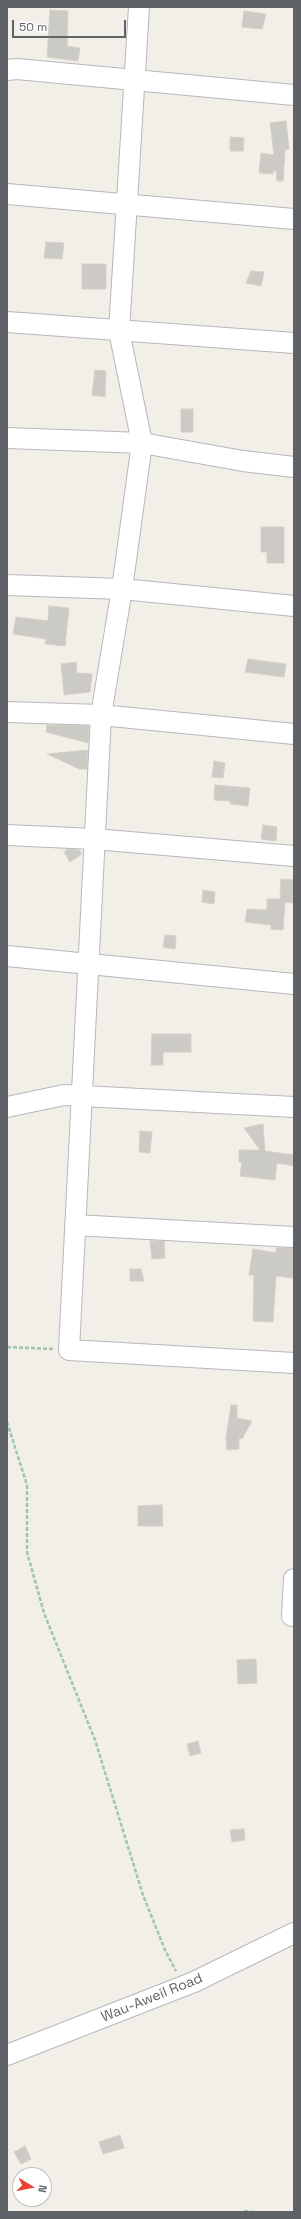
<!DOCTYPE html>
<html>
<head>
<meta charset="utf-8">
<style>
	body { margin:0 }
	#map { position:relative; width:301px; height:2219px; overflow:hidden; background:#f1efe8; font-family:"Space Grotesk",sans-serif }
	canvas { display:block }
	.frame { position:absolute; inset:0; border:8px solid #5f6368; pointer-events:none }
	.north { position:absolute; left:12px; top:2167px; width:40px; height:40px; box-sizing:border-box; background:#fff; border:1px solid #bfc1c3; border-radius:50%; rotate:100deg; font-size:11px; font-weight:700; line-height:16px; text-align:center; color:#5f6368 }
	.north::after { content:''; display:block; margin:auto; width:14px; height:18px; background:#ea4335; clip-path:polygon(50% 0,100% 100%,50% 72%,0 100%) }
	.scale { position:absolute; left:12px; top:20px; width:114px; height:18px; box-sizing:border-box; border:2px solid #5f6368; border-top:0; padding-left:5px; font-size:12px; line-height:14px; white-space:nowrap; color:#5f6368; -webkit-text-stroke:3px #fff; paint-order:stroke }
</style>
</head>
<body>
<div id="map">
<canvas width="301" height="2219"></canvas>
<div class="frame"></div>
<div class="north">N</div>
<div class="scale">50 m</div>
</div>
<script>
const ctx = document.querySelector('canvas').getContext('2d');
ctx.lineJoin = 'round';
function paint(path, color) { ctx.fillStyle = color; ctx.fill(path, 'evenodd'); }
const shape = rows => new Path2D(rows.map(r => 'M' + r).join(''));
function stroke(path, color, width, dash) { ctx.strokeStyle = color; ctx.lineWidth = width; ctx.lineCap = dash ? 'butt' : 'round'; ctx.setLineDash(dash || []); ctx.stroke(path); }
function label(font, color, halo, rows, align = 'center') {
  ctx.font = font + ' "Space Grotesk",sans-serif'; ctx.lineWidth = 3.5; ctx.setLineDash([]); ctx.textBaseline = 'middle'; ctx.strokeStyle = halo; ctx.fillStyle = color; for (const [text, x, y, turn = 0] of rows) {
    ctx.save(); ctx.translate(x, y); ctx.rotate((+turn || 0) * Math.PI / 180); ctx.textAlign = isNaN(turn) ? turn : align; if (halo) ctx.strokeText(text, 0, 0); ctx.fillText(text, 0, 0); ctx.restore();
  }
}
const building = shape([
	[50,10,68,11,67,46,80,48,78,61,47,57,50,10],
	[244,11,266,14,262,29,242,27,244,11],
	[286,121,289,149,285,150,283,181,277,181,276,171,273,171,273,174,259,173,261,153,274,155,270,123,286,121],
	[230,137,244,138,243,151,230,151,230,137],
	[46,242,64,243,62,259,44,258,46,242],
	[82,264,106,264,106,289,82,289,82,264],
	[251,271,264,272,261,286,246,283,251,271],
	[95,370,106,371,105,397,92,395,95,370],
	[181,409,193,409,193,432,181,432,181,409],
	[261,527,284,527,284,563,267,563,267,552,261,552,261,527],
	[49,606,69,608,65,646,45,644,46,639,13,634,16,617,48,621,49,606],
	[248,659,286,664,284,677,245,672,248,659],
	[76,662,77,673,92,674,90,692,64,695,61,664,76,662],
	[47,725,89,726,88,743,46,732,47,725],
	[88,750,87,769,79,769,47,754,88,750],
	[214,761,225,763,223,778,212,777,214,761],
	[215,785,250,788,248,806,230,804,230,801,214,800,215,785],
	[263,825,277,827,276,841,261,839,263,825],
	[68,849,79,850,82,854,70,862,64,852,68,849],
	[281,879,294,880,294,903,285,902,283,930,271,929,271,925,245,922,247,909,267,910,267,899,280,899,281,879],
	[203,890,215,892,214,904,202,902,203,890],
	[165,935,176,936,175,949,163,947,165,935],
	[152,1034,191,1034,191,1052,163,1052,163,1065,151,1065,152,1034],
	[263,1124,265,1151,294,1155,294,1166,277,1163,275,1180,240,1176,242,1162,239,1162,239,1150,260,1150,244,1128,263,1124],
	[140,1131,152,1132,150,1153,139,1152,140,1131],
	[150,1241,164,1241,165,1258,152,1259,150,1241],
	[276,1248,294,1248,294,1278,276,1276,273,1322,253,1321,254,1275,249,1275,253,1249,276,1253,276,1248],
	[130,1269,141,1269,144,1281,130,1281,130,1269],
	[231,1405,237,1405,237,1418,252,1421,242,1439,239,1438,239,1449,227,1450,226,1438,231,1405],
	[162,1505,163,1526,138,1526,138,1506,162,1505],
	[256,1659,257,1683,238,1684,237,1660,256,1659],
	[198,1741,201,1753,190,1756,187,1744,198,1741],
	[244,1829,245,1840,232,1842,230,1830,244,1829],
	[120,2135,124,2148,103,2154,99,2142,120,2135],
	[25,2146,31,2159,21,2164,14,2152,25,2146]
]);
paint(building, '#cccac5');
stroke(building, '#d6d1c6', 1);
const minor = shape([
	[139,7,119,331,142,443,122,589,101,715,69,1350,294,1363],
	[7,70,17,69,294,95],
	[7,194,294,219],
	[7,322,294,343],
	[7,438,142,443,243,461,294,467],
	[7,585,122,589,294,606],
	[7,712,101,715,294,734],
	[7,835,94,839,294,856],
	[7,956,294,984],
	[7,1107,64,1095,294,1107],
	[75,1225,294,1237],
	[294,1579,292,1616,294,1616],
	[7,2055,194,1982,294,1933]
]);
stroke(minor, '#b5b8bc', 22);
stroke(shape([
	[7,1347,53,1349],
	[7,1422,27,1485,27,1552,44,1613,95,1740,143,1895,165,1950,176,1971],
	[244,2211,253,2212]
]), '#9cc7a9', 2.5, [4, 2]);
stroke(minor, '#fff', 20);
label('14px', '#5f6368', '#fff', [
	["Wau-Aweil Road",152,1998,-22]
]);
</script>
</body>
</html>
